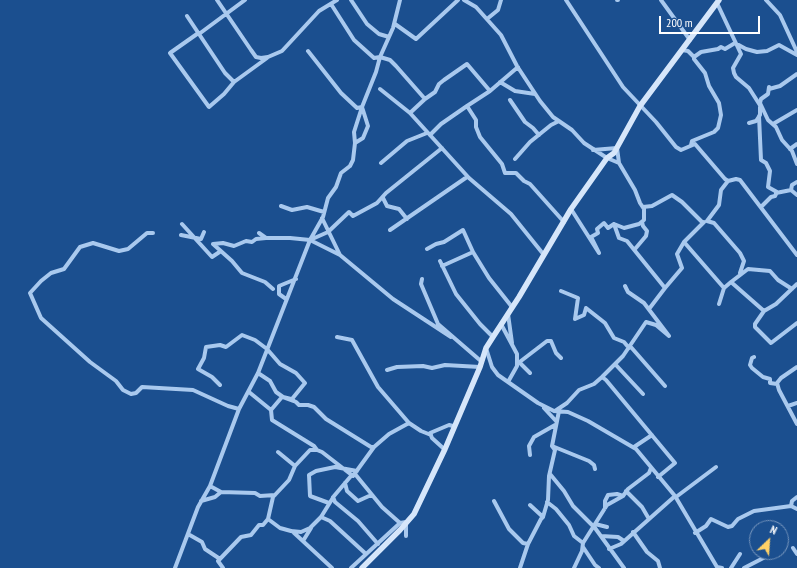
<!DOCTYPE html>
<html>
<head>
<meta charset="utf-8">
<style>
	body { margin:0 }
	#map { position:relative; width:797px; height:568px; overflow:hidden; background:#1b4f8f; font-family:"PT Sans Narrow",sans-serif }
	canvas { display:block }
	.north { position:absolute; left:749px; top:520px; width:40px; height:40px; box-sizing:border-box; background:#1b4f8f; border:1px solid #7695bc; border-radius:50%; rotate:25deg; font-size:11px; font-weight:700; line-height:16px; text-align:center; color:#fff }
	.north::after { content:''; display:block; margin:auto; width:14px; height:18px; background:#ffd166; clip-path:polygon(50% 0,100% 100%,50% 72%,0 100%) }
	.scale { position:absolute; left:659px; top:16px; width:101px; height:18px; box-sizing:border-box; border:2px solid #fff; border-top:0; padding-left:5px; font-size:12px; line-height:14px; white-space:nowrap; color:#fff; -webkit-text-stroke:3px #1b4f8f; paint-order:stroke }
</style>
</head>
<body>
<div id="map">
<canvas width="797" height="568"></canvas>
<div class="north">N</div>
<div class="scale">200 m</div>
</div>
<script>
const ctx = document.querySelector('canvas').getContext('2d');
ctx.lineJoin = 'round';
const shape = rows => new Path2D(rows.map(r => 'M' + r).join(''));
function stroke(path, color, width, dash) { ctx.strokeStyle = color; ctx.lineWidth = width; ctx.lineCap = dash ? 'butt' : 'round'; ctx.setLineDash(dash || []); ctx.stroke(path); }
stroke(shape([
	[217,0,251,50,256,57,261,58,268,57,282,51,319,11,337,0],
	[351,0,367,24,379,34,389,37],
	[464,0,476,7,501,35,517,66,540,101,553,117,572,130,584,143,607,158,619,163],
	[566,0,623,87,656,122,676,147,681,150,695,144,725,179,728,181,736,179,740,180,797,255],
	[617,0,618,0],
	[661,0,690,40],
	[766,0,780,15,797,52],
	[717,3,741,54,733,68,734,73,736,77,749,88,763,110],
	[331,4,354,40,374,58,380,57,393,28,400,0],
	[187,16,199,34,245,0],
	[487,19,498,10,501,0],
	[395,24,416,39,458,0],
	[682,50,688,51,694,57,701,52,718,49,721,47,725,49,735,43,746,49,757,52,767,51,779,45,797,55],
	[308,51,341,93,357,108,362,107,354,132,355,143],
	[234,82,224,94,209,107,170,53,197,34,199,34,225,73,234,82,267,58],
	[500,82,515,91,535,94],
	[769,87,768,94,761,99,760,103,768,120,776,127,782,140,792,151,797,164],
	[769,89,780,86,797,74],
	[490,91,518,67],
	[425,99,435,92,439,84,444,80,467,64,490,91,467,106,476,120,476,127,480,137,502,164,505,173,516,173,524,181,530,184,564,222],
	[510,100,525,122,533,128,539,135],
	[410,113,469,178,511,214,544,255],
	[759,116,761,160,766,163,770,171,768,187,777,192,775,196,771,197,761,207],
	[749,123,756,121,760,115,760,107],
	[773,124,797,110],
	[430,135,441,124,467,106],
	[691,145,692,141,714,132,718,128,721,115,719,103,709,86,705,73,694,59,694,57],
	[790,149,797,144],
	[515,159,530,142,551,125,559,121],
	[381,163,407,141,427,133],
	[728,181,721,190,719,205,707,221,714,223,740,253,744,261,740,273],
	[791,190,792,185,797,182],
	[776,193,791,190,797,195],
	[383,198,387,206,399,209,407,219],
	[281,206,292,210,307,207,324,212],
	[643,207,652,206,672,195,682,202,702,222],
	[571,209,599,253,591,237,598,233,597,229,604,223,608,228,614,224,624,228,639,224,644,220,644,209,640,203,635,190,619,163,617,148,593,150],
	[322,218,340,255,393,299,451,337],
	[182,224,212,257,221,251],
	[614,224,619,238,627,241,665,288,649,309],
	[390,230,467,177],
	[153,233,147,233,128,249,119,251,93,243,80,247,64,269,51,273,41,281,30,293,41,318,90,362,116,381,123,390,131,394,136,393,142,387,193,390,228,406,239,409],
	[259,233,266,238,290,238,310,240,323,217,328,198,336,187,341,173,350,166,353,160,355,143,363,138,368,126,362,107,376,72,380,57,390,60,396,66,425,99,410,113,380,89],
	[181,235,201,239,204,232],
	[310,240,340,255],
	[684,242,704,222],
	[213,244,232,261,242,273,265,282,273,289],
	[213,244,223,243,234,246,246,241,252,242,256,239,266,238],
	[427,249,436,244,444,242,463,230,473,252,489,278,512,307],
	[635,249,646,236,647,231,643,226,642,222],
	[440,261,456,294,480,324,493,337],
	[442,266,473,252],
	[422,279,421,284,438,324,482,362],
	[731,282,748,269,770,271,778,280,792,289],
	[665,288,682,268,677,254,684,242,724,288,719,304],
	[724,288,731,282,764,311,755,324,755,327,771,343,797,323],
	[561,291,578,298,575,319,584,315,586,308,605,323,614,338,624,342,629,348],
	[286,299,279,294,279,286,296,279],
	[764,311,776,304,797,284],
	[508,314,512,343],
	[501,324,517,354,517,366,508,382],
	[337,337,352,340,378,387,409,423],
	[630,346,665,386],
	[486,348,492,367,498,375,538,403,554,411,568,412,588,421,636,449,675,496,717,567,722,568],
	[754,357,752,358,750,365,752,368,763,377,770,379,770,383,777,384],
	[519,362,530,373],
	[517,364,547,341,551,341,556,353,561,358],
	[615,364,643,394],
	[797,367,781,378,777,383,779,390,797,424],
	[387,370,397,367,423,366,432,368,445,365,480,367],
	[258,373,270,381,276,392,283,397],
	[602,377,606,380,675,463,658,477],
	[220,385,212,377,198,369,204,358,206,347,220,345,226,347,242,335,255,340,267,349,280,364,296,373,305,383,292,399],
	[249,392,271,410,282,397],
	[294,401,283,397,291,399,292,399,294,401,296,402,299,405,308,405,314,407,326,419,371,447,374,447,389,434,409,423,421,431,431,435],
	[788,406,797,403],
	[544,408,556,421],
	[271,410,272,420,314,446,317,450],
	[555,411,567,403,579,390,594,384,602,377,623,356,646,322,656,325,669,336,644,303,628,292,625,286],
	[552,446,589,461,594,465,595,469],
	[634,447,652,435],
	[443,448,432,438,430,433,449,425,453,426],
	[278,452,295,466],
	[530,455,529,446,534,437,555,425],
	[355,474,382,507,400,523],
	[550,474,564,491,573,506,595,528,624,568],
	[351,476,334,496,321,517,310,528,301,532,291,531,280,528,268,519,273,497,289,480,295,466,310,450,317,450,322,452,353,476,374,447],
	[345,483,347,491,358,501,369,496,373,496],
	[210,486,221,492,255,493,260,496,275,495],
	[626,491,642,507,649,519],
	[333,497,335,502,358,521,378,544],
	[676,497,716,467],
	[201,501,215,497,221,492],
	[494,501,509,529,523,543,528,544],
	[547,502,556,509,569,525,574,536,583,543],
	[329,503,310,496,309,475,316,471,335,467,357,471],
	[530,505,543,517],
	[791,506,792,501,797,497],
	[605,508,605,501,608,495,617,494,623,496],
	[321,517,330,521,366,554],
	[595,524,607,527],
	[292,531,332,568],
	[633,532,647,552,658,561,660,568],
	[695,533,706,526,711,519,728,527,732,526,738,519,754,511,791,506,797,509],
	[188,534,202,542,205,549,220,559],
	[601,536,618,537,624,541],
	[303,541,311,528],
	[583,547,595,565,599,568],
	[793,548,797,554],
	[609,549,621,544,675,496],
	[781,550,784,548],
	[175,568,198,507,210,486,239,409,258,373,310,240,328,232,349,212,353,216,377,203,386,193,442,148],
	[223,568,218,561,241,537,251,535,259,525,263,525,268,519],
	[351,568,400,523,406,522,406,536],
	[520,568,528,544,541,519,543,517,548,500,549,476,555,450,552,446,559,411],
	[574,568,582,551,583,543,607,505,623,496,628,489,649,473,651,468],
	[731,568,740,554],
	[744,568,775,552]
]), '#a9c9ee', 4);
stroke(shape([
	[362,568,400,530,414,514,445,449,480,367,486,348,493,337,519,297,571,209,607,158,614,153,640,106,719,0]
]), '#d6e6fa', 5.5);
</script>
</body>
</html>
